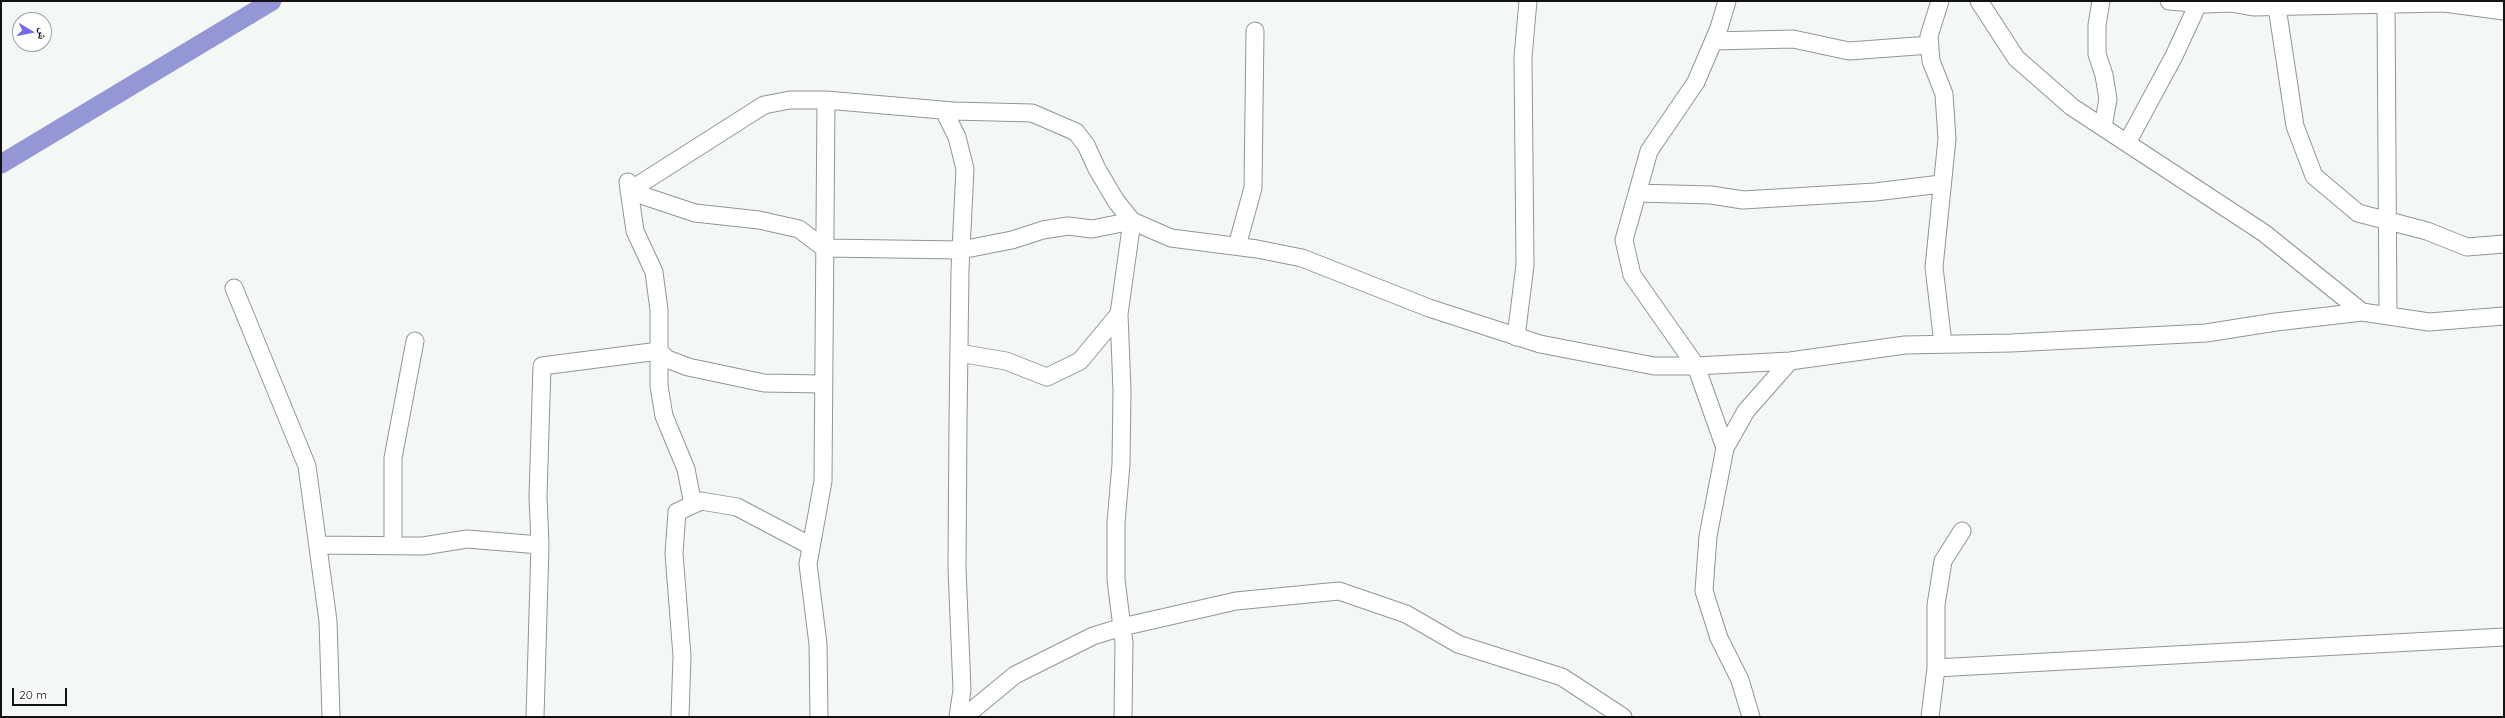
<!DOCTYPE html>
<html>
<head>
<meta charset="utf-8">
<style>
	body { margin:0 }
	#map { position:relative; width:2505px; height:718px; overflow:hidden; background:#f4f8f5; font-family:Quicksand,"Noto Naskh Arabic",sans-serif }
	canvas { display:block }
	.frame { position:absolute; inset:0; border:2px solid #111211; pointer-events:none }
	.north { position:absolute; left:12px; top:12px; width:40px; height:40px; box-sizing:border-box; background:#fff; border:1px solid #a0a0a0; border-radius:50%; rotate:100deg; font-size:11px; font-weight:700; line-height:16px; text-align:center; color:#111211 }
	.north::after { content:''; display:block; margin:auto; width:14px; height:18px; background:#746be6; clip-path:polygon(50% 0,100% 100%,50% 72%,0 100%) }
	.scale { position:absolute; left:12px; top:688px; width:55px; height:18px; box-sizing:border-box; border:2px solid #111211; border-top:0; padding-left:5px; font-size:12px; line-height:14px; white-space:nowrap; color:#111211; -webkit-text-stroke:3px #fff; paint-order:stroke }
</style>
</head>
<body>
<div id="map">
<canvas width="2505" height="718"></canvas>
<div class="frame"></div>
<div class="north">ش</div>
<div class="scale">20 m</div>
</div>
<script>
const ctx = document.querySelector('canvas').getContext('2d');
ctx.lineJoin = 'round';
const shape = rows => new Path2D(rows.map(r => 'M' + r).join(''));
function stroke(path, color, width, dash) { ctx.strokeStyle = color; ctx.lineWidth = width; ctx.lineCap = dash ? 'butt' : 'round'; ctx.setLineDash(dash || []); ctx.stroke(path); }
stroke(shape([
	[1,164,272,1]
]), '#9596d5', 19);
const minor = shape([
	[1940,1,1929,36,1931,61,1944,94,1947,139,1934,267,1943,344],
	[1979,1,2016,58,2072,107,2264,233,2362,312],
	[2101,1,2097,25,2097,54,2104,75,2108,99,2103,127],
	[2169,1,2206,4,2231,3,2253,7,2444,3,2504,11],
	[2386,1,2388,316],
	[2277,7,2295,126,2314,176,2358,213,2427,231,2467,247,2504,244],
	[1714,41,1793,39,1849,51,1930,45],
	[944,111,957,137,965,169,960,270,958,422,957,568,962,690,958,717],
	[2127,143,2174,56,2198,4],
	[628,182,635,231,654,272,659,310,659,351,667,359,688,367,764,383,822,384],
	[1637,193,1711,195,1743,200,1875,192,1941,184],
	[1132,221,1092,229,1068,226,1043,230,1012,240,961,250,824,248,799,229,759,220,695,213,629,191,764,105,790,100,826,100,953,111,1032,113,1076,132,1086,145,1097,169,1116,201,1132,221,1171,238,1257,249,1302,258,1429,308,1540,344,1654,366,1696,366,1790,361,1905,345,2011,343,2206,333,2276,322,2362,312,2429,322,2504,316],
	[1237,246,1253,188,1255,31],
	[234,288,307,466,328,621,331,717],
	[1516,337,1525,265,1523,57,1528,1],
	[959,353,1006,361,1047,377,1080,361,1119,314],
	[1725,448,1696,366,1632,275,1624,240,1649,151,1696,82,1719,28,1727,1],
	[318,545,423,546,467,539,540,545],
	[393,546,393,458,415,341],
	[1936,668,2504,637],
	[535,717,540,545,538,497,542,366,659,351,659,386,664,416,686,469,693,505],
	[680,717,682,656,674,553,677,512,701,501,737,507,811,546],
	[819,717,818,644,808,564,823,481,826,100],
	[964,717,1015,675,1093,636,1122,627,1236,601,1339,591,1406,614,1458,644,1562,677,1623,717],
	[1123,717,1124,643,1116,580,1116,523,1121,464,1122,391,1119,314,1132,221],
	[1751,717,1740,680,1719,638,1704,591,1708,536,1725,448,1746,411,1790,361],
	[1930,717,1936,668,1936,605,1943,561,1962,531]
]);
stroke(minor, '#929693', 19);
stroke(minor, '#fff', 17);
</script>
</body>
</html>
